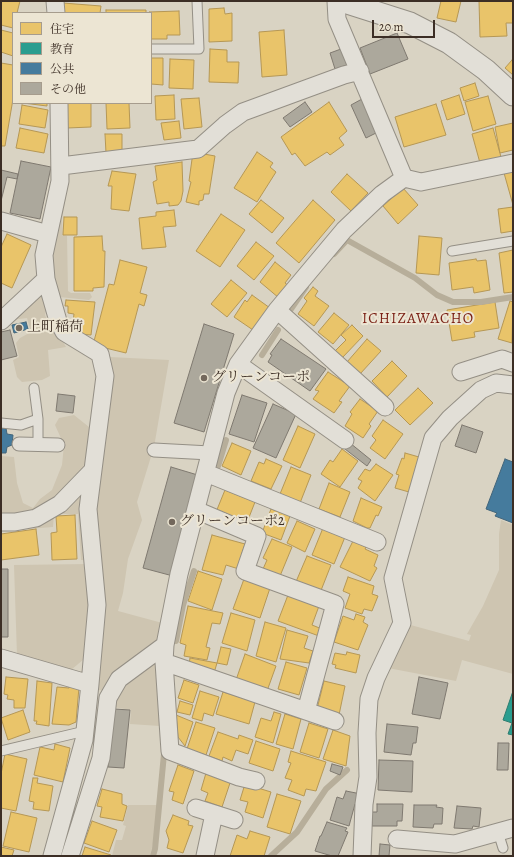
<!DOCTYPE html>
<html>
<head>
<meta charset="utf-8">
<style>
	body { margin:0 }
	#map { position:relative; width:514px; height:857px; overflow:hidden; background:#d9d3c3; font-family:Alegreya,"Noto Serif JP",serif }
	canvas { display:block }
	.frame { position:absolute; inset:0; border:2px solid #3c2e25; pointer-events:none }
	.legend { position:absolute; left:12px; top:12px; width:140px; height:92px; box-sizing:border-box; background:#ece5d3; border:1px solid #a69c8d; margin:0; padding:5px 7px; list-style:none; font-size:12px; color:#3c2e25 }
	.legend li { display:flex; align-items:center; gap:8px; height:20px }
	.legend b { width:20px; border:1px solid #a69c8d }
	.scale { position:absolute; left:372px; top:20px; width:63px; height:18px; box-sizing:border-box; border:2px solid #3c2e25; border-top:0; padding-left:5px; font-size:12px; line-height:14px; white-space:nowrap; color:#3c2e25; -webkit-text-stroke:3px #ece5d3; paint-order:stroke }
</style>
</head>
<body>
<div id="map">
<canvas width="514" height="857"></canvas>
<div class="frame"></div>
<ul class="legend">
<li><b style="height:11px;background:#e9c46a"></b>住宅</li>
<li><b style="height:11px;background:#2a9d8f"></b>教育</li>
<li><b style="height:11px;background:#457b9d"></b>公共</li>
<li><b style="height:11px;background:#aca89c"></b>その他</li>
</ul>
<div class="scale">20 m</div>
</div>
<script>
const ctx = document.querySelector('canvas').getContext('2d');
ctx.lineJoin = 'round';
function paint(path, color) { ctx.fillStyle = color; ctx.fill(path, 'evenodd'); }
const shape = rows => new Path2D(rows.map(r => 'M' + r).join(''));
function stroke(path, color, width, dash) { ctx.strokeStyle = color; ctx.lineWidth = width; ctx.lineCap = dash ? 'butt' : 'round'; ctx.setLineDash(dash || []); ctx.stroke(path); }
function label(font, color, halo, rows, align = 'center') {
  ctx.font = font + ' Alegreya,"Noto Serif JP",serif'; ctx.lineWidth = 4; ctx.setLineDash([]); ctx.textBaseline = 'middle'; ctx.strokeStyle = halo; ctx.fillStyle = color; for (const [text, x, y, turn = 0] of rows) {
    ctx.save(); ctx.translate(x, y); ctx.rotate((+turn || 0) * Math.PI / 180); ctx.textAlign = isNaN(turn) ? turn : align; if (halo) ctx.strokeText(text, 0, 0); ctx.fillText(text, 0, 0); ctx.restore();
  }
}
paint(shape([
	[63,193,66,197,62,219,63,235,67,236,68,291,71,293,90,293,92,297,89,300,59,297,49,271],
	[43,290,47,306,45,315,52,331,59,335,66,347,48,350,50,376,42,380,22,382,17,377,13,360,19,357,16,343,20,338,31,332,27,318,11,320],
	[110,357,169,360,154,447,137,502,142,520,128,559,123,593,118,611,166,624,158,647,108,691,98,690,97,560,81,560,78,514,54,514,53,527,1,531,1,456,14,457,17,483,23,503,33,508,40,499,52,490,62,465,64,445,55,425,59,418,74,415,89,427,109,417],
	[501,520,513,525,513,674,462,660,456,681,388,668,407,624,469,641,471,635,467,634,483,606,499,570,499,534],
	[89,564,92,609,84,659,71,670,17,656,14,565],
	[157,659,160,675,160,726,130,724,131,710,113,707,121,688],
	[128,805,157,805,155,836,150,856,112,856,116,840,122,840,126,826,123,825]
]), '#cec5b1');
const homes = shape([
	[1,1,20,1,17,13,13,13,13,28,1,25,1,1],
	[441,1,461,1,456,22,437,18,441,1],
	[479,1,513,1,513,23,506,23,507,36,480,37,479,1],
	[63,3,101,6,100,13,62,13,63,3],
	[224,8,225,14,232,13,232,41,209,42,209,9,224,8],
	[106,10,146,10,146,13,106,13,106,10],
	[179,11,180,35,167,35,167,39,151,39,151,13,149,12,179,11],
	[1,30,13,33,13,56,1,52,1,30],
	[284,30,287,75,262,77,259,32,284,30],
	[210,49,227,50,227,62,239,62,238,83,209,82,210,49],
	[151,58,163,58,163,85,151,84,151,58],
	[170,59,194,60,193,89,169,88,170,59],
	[512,60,513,60,513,75,505,68,512,60],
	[1,63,13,65,13,99,5,146,1,146,1,63],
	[475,83,479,96,464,101,460,88,475,83],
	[174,95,175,119,156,120,155,96,174,95],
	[459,95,465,114,447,120,441,101,459,95],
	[488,96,496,124,473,131,465,102,488,96],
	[199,98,202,127,184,129,181,99,199,98],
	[329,102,347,131,339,138,344,145,330,155,327,152,305,166,295,153,292,155,281,137,329,102],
	[23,103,47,103,47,106,23,103],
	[67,103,91,103,91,127,67,128,67,103],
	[106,103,129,103,130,128,107,129,106,103],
	[436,104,446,135,404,147,395,117,436,104],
	[22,105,48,110,45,128,19,124,22,105],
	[179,121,181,138,164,140,161,123,179,121],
	[513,123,513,150,500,153,495,127,513,123],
	[20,128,48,134,44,153,16,148,20,128],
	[493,128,501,157,480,163,472,134,493,128],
	[105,134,122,134,122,152,106,153,105,134],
	[193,152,215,156,209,194,204,194,203,200,199,201,199,205,186,202,191,182,189,181,193,152],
	[257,152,273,163,270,167,276,172,257,202,234,188,257,152],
	[182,162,183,191,181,201,178,205,169,206,169,202,157,204,153,182,157,180,155,166,182,162],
	[513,170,513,205,504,173,513,170],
	[112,171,136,174,129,211,111,209,112,186,108,186,112,171],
	[347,174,368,193,351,211,331,192,347,174],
	[403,188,418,205,398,224,383,206,403,188],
	[261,200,284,218,272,233,249,214,261,200],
	[313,200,335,220,299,263,276,243,313,200],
	[513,207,513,231,501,233,498,209,513,207],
	[174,210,176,226,163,227,166,247,142,249,139,218,156,216,156,212,174,210],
	[221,214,245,230,220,267,196,251,221,214],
	[64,217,77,217,77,235,63,235,64,217],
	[7,234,31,245,12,288,1,283,1,247,7,234],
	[102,236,103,251,105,251,104,287,93,288,93,291,74,291,74,237,102,236],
	[419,236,442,238,439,275,416,273,419,236],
	[256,242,274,256,254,280,237,266,256,242],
	[513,250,513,292,504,293,499,253,513,250],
	[476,259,477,261,486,260,490,290,474,293,473,287,452,290,449,263,476,259],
	[120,260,147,267,140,293,147,295,144,306,139,304,126,353,93,345,109,284,114,285,120,260],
	[275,262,291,275,285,283,289,286,279,298,260,282,275,262],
	[231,280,247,293,227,317,211,304,231,280],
	[313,287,318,291,315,296,329,306,314,326,298,314,307,301,304,298,313,287],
	[252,295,270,308,253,330,234,317,245,300,247,302,252,295],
	[66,300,95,302,91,335,78,334,78,330,72,330,74,314,68,313,68,306,65,306,66,300],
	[510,301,513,302,512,343,498,339,510,301],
	[495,302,499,328,474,332,475,337,452,341,447,310,495,302],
	[334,313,349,325,333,344,318,332,334,313],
	[352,325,363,336,342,358,335,351,346,340,341,335,352,325],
	[367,339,381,351,360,374,347,362,367,339],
	[392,361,407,376,387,397,372,381,392,361],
	[328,372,350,386,339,401,342,402,334,413,313,399,319,391,315,390,328,372],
	[418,388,433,403,410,425,395,410,418,388],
	[360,399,378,411,369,424,371,426,363,438,345,426,352,414,350,412,360,399],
	[383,420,403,434,385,459,370,448,376,440,372,436,383,420],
	[298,426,315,434,300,468,283,460,298,426],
	[232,443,251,451,241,475,222,466,232,443],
	[342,449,358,461,340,487,321,474,330,460,333,462,342,449],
	[405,453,419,457,409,492,395,488,399,475,396,474,402,458,404,459,405,453],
	[266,459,282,466,271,489,251,481,259,462,264,464,266,459],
	[376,464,393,475,375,501,358,488,362,481,358,479,365,469,370,471,376,464],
	[291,467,311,475,300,503,280,494,291,467],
	[329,483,350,492,340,517,319,509,329,483],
	[225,490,255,502,246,525,216,512,225,490],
	[361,498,382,507,378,516,376,515,370,528,367,528,353,521,361,498],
	[271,509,290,516,281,540,262,533,271,509],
	[75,515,77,559,52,560,51,533,57,532,56,516,75,515],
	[297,521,315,529,305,552,287,543,297,521],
	[323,528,345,537,334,564,312,555,323,528],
	[36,529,39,555,1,560,1,534,36,529],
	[212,535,245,544,242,553,242,570,226,565,223,575,202,570,212,535],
	[272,539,292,547,280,576,263,569,267,560,263,558,272,539],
	[353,541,366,547,365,549,378,555,374,566,377,568,370,581,340,567,353,541],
	[307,556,331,565,320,593,295,584,307,556],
	[198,571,222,579,212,610,188,601,198,571],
	[348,577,374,586,372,594,378,596,372,611,364,609,362,614,345,608,350,594,343,591,348,577],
	[244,579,270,588,260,618,233,609,244,579],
	[288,595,319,606,312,625,322,629,319,636,278,621,288,595],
	[188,606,223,613,220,624,212,623,206,647,210,648,207,660,184,656,186,645,180,643,188,606],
	[231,613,255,620,247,651,222,643,231,613],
	[356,614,365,617,363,622,368,625,358,650,334,642,343,616,354,620,356,614],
	[265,622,286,628,276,662,256,656,265,622],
	[287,630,308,636,304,648,313,651,309,663,280,659,287,630],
	[221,647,231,649,227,665,217,663,221,647],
	[347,652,360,655,356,673,335,668,336,665,332,664,335,653,346,655,347,652],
	[245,654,276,666,267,691,236,680,245,654],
	[190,658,217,663,214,673,189,665,190,658],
	[286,662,307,668,299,695,278,689,286,662],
	[6,677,28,679,25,708,14,708,14,700,7,699,8,695,4,694,6,677],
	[184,680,199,685,193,703,178,698,184,680],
	[37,681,52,683,49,726,36,724,37,721,34,721,37,681],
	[324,681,345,686,339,715,317,709,324,681],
	[69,686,79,687,76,722,69,725,52,724,57,687,69,688,69,686],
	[200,691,219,697,213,716,204,713,202,721,192,718,200,691],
	[223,692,255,702,249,724,216,714,223,692],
	[180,701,193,705,190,715,177,712,180,701],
	[23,710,30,732,8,740,1,718,23,710],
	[274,712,281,714,273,743,255,737,261,718,271,721,274,712],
	[285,714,301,719,293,749,276,744,285,714],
	[176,715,193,722,185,746,178,737,176,715],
	[196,722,215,728,206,755,187,749,196,722],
	[309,723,328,729,319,758,300,752,309,723],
	[333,730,350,736,346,766,323,759,333,730],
	[218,732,238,739,239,735,253,740,248,754,236,750,232,761,223,757,222,761,209,756,218,732],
	[256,741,280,749,273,771,249,763,256,741],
	[55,744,70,748,63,782,34,775,40,747,54,750,55,744],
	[291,751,326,762,316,791,306,789,304,796,288,790,292,780,285,778,291,763,288,762,291,751],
	[5,754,27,759,16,811,1,808,1,774,5,754],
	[178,765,194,771,183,804,172,800,174,792,169,791,178,765],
	[206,773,231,780,222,807,205,801,208,793,201,790,206,773],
	[33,778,38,778,37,783,53,786,49,811,33,809,34,802,29,801,33,778],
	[245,784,271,792,263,818,245,812,248,802,240,800,245,784],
	[102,789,122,794,122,804,127,806,123,821,100,817,102,807,97,806,102,789],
	[277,794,301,801,290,834,267,827,277,794],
	[11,812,37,818,29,852,3,846,11,812],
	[173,815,189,821,188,825,193,826,183,853,167,848,169,840,166,831,173,815],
	[92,821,117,830,109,852,84,843,92,821],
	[250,831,270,837,264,856,230,856,237,835,247,839,250,831],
	[1,847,14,850,12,856,1,856,1,847],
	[85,847,111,855,111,856,82,856,85,847]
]);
paint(homes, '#e9c46a');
stroke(homes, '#b59755', 1);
const schools = shape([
	[513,691,513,735,508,734,512,723,503,720,513,691]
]);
paint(schools, '#2a9d8f');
stroke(schools, '#2f7c6f', 1);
const public = shape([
	[26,322,28,329,14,333,12,325,26,322],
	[1,428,6,428,7,434,13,435,12,445,7,447,6,453,1,453,1,428],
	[505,459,513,462,513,523,495,516,497,513,486,509,505,459]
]);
paint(public, '#457b9d');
stroke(public, '#426479', 1);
stroke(shape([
	[334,254,347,240,415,278,437,295,453,302,481,302,513,297],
	[291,309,306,287],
	[262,355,278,330],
	[218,466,226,440],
	[176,641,183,605,194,571],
	[153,856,155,849,164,754],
	[271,856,297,832,326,789,347,770]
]), '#b7ae9a', 6);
const building = shape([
	[397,33,408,59,370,74,360,48,397,33],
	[341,49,347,65,335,69,330,53,341,49],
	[362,99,378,132,366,138,351,105,362,99],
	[305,102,312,112,290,127,283,118,305,102],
	[21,161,51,167,40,219,10,213,21,161],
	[1,170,18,174,17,179,7,177,1,201,1,170],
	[204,324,234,334,204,432,174,423,204,324],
	[10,330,17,356,1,360,1,332,10,330],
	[281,339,326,369,310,391,268,362,272,355,270,354,281,339],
	[58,394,75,396,73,413,56,411,58,394],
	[242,395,267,403,254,442,229,434,242,395],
	[273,404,296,414,276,458,253,448,273,404],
	[462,425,483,432,476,453,455,446,462,425],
	[350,443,371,460,367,466,345,449,350,443],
	[171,467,201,476,173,576,143,568,171,467],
	[1,569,8,569,8,637,1,637,1,569],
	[419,677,448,683,440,719,412,714,419,677],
	[114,709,130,710,124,768,108,767,114,709],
	[387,724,418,727,416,743,413,743,411,755,384,752,387,724],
	[498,743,509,743,508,770,497,770,498,743],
	[379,760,413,761,412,792,378,790,379,760],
	[332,764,343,767,340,775,330,771,332,764],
	[346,791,361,794,358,805,355,804,349,826,330,820,337,797,343,799,346,791],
	[377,804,403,804,402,821,397,821,397,826,372,826,372,812,377,812,377,804],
	[414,805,437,805,436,807,443,808,442,824,434,824,433,828,413,827,414,805],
	[457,806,481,808,479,827,473,826,472,829,454,828,457,806],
	[327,822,347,828,345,831,348,832,338,856,332,856,315,851,320,836,321,836,327,822],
	[380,844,390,845,389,856,373,856,379,856,380,844]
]);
paint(building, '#aca89c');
stroke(building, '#7f7970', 1);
const service = shape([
	[151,49,199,49,197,1],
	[452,251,513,241],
	[38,419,38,445],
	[1,423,21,425,38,419,34,388],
	[1,751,85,731],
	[498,832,503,848]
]);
const pedestrian = shape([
	[19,444,58,445],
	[154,450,210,453]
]);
const minor = shape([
	[55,1,56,13],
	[336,1,337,19,404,178],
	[61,166,198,149,225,125,243,112,344,75,360,71],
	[1,221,48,234],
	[46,279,58,321,64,332,100,354,105,376,88,509,97,605,90,684],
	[277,310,385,407],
	[1,321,46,279,44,255,60,181,59,103],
	[238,364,345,440],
	[461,372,502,359,513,363],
	[206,473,377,542],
	[196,510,257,536,245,571,335,604,306,711],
	[1,522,15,522,36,518,60,504,93,470],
	[1,658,90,684,84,740,52,856],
	[164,662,335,721],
	[256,781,239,777,170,751,164,662,165,645,179,574,226,393,238,364,277,310,344,230,382,194,404,178,421,182,513,163],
	[196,808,234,820],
	[397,839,455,844,513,828],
	[70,856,101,758,108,698,119,679,165,645],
	[205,856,214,814],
	[362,856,364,804,368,777,367,733,369,699,376,678,402,623,393,578,433,438,450,418,481,390,496,383,513,385]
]);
const tertiary = shape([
	[341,1,410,23,449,43,486,70,513,95]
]);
stroke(service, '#948f85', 11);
stroke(pedestrian, '#948f85', 15);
stroke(minor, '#948f85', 19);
stroke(tertiary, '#948f85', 23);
stroke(service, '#e2dfd7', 9);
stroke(pedestrian, '#e2dfd7', 13);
stroke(minor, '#e2dfd7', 17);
stroke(tertiary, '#e2dfd7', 21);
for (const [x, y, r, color] of [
	[19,328,4,"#73685c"],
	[204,378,4,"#73685c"],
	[172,522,4,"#73685c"]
]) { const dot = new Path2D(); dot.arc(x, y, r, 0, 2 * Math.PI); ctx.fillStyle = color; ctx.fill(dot); stroke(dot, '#ece5d3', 1.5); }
label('14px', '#3c2e25', '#ece5d3', [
	["上町稲荷",27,328],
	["グリーンコーポ",212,378],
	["グリーンコーポ2",180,522]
], 'left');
ctx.letterSpacing = '1px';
label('15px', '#7a1f14', '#ece5d3', [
	["ICHIZAWACHO",418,319]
]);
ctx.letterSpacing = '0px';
</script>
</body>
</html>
